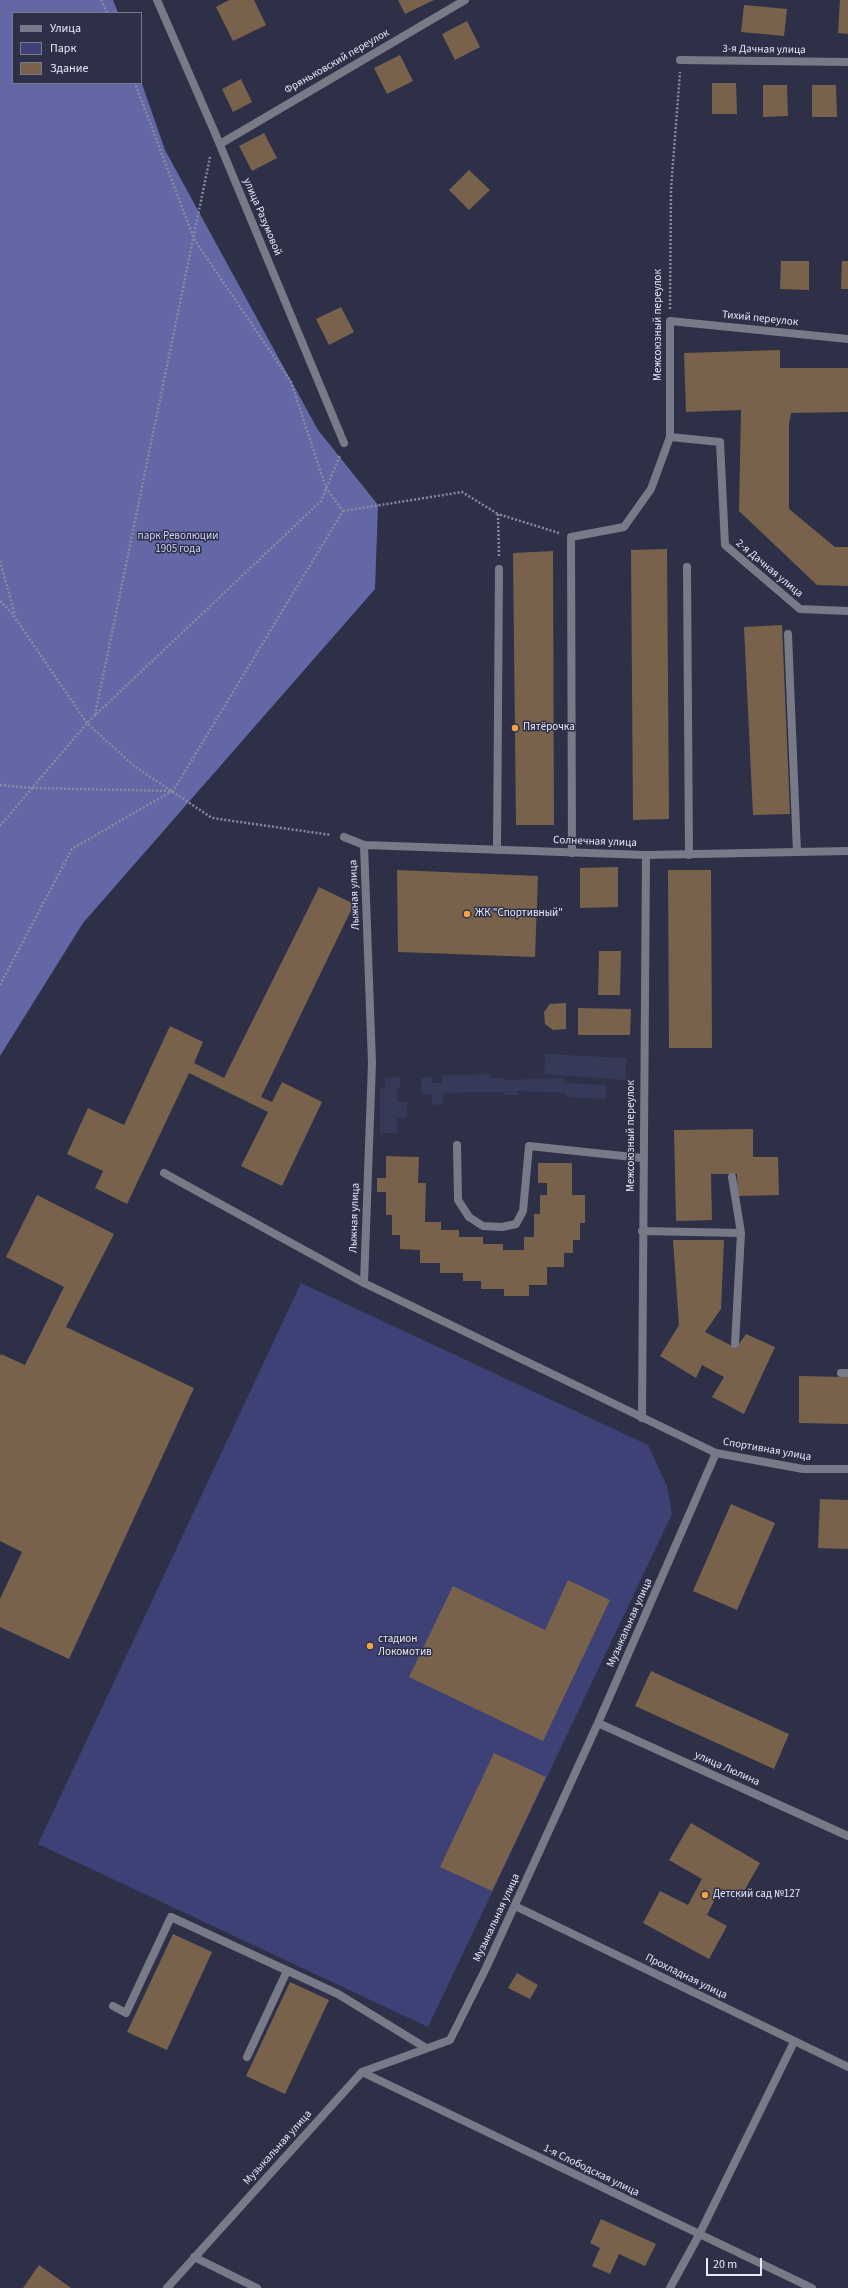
<!DOCTYPE html>
<html>
<head>
<meta charset="utf-8">
<style>
	body { margin:0 }
	#map { position:relative; width:848px; height:2288px; overflow:hidden; background:#2e3048; font-family:"Source Sans 3",sans-serif }
	canvas { display:block }
	.legend { position:absolute; left:12px; top:12px; width:130px; height:72px; box-sizing:border-box; background:#2e3048; border:1px solid #787a8f; margin:0; padding:5px 7px; list-style:none; font-size:12px; color:#e7e9f9 }
	.legend li { display:flex; align-items:center; gap:8px; height:20px }
	.legend b { width:20px; border:1px solid #787a8f }
	.scale { position:absolute; left:706px; top:2258px; width:56px; height:18px; box-sizing:border-box; border:2px solid #e7e9f9; border-top:0; padding-left:5px; font-size:12px; line-height:14px; white-space:nowrap; color:#e7e9f9; -webkit-text-stroke:3px #2e3048; paint-order:stroke }
</style>
</head>
<body>
<div id="map">
<canvas width="848" height="2288"></canvas>
<ul class="legend">
<li><b style="height:5px;background:#787a87"></b>Улица</li>
<li><b style="height:11px;background:#3e4175"></b>Парк</li>
<li><b style="height:11px;background:#78624c"></b>Здание</li>
</ul>
<div class="scale">20 m</div>
</div>
<script>
const ctx = document.querySelector('canvas').getContext('2d');
ctx.lineJoin = 'round';
function paint(path, color) { ctx.fillStyle = color; ctx.fill(path, 'evenodd'); }
const shape = rows => new Path2D(rows.map(r => 'M' + r).join(''));
function stroke(path, color, width, dash) { ctx.strokeStyle = color; ctx.lineWidth = width; ctx.lineCap = dash ? 'butt' : 'round'; ctx.setLineDash(dash || []); ctx.stroke(path); }
function label(font, color, halo, rows, align = 'center') {
  ctx.font = font + ' "Source Sans 3",sans-serif'; ctx.lineWidth = 3; ctx.setLineDash([]); ctx.textBaseline = 'middle'; ctx.strokeStyle = halo; ctx.fillStyle = color; for (const [text, x, y, turn = 0] of rows) {
    ctx.save(); ctx.translate(x, y); ctx.rotate((+turn || 0) * Math.PI / 180); ctx.textAlign = isNaN(turn) ? turn : align; if (halo) ctx.strokeText(text, 0, 0); ctx.fillText(text, 0, 0); ctx.restore();
  }
}
paint(shape([
	[545,1054,627,1058,625,1080,544,1074],
	[490,1074,491,1078,503,1078,504,1080,565,1078,564,1083,607,1085,605,1099,566,1097,565,1093,518,1091,518,1095,504,1095,503,1092,443,1093,443,1104,432,1105,432,1094,422,1094,421,1078,432,1077,432,1083,442,1083,442,1075],
	[401,1077,400,1089,397,1089,397,1102,407,1102,407,1117,397,1118,397,1133,380,1133,380,1089,385,1088,385,1078]
]), '#363958');
paint(shape([
	[301,1283,648,1445,667,1486,672,1514,428,2027,38,1844]
]), '#3e4175');
paint(shape([
	[0,0,113,0,118,13,13,13,13,83,141,83,141,81,165,150,318,430,378,505,375,589,83,923,0,1056]
]), '#6367a6');
paint(shape([
	[229,0,254,0,266,25,233,41,216,7],
	[398,0,434,0,405,14],
	[840,0,848,0,848,34,838,33],
	[744,5,787,9,784,36,741,32],
	[467,21,480,47,455,60,442,34],
	[400,55,413,81,387,94,374,68],
	[241,79,252,102,233,112,222,89],
	[712,83,736,83,737,114,712,114],
	[763,85,787,85,788,116,763,117],
	[812,85,836,85,837,117,812,117],
	[264,133,277,158,252,171,239,146],
	[469,170,490,190,469,210,449,190],
	[781,261,809,261,809,290,780,289],
	[842,261,848,261,848,289,841,289],
	[341,307,354,332,329,345,316,319],
	[780,350,780,368,848,368,848,412,791,413,789,424,789,509,835,547,848,547,848,586,817,585,739,511,741,410,686,412,684,353],
	[667,549,669,819,633,820,631,550],
	[553,551,554,825,516,825,513,553],
	[782,625,790,814,753,815,744,627],
	[618,867,618,907,580,908,580,868],
	[397,870,538,876,535,957,398,952],
	[668,870,711,870,712,1048,669,1048],
	[319,887,354,904,261,1097,272,1102,282,1082,322,1102,282,1186,241,1166,268,1112,189,1073,127,1204,95,1188,103,1171,67,1154,88,1108,124,1125,170,1026,203,1042,194,1063,224,1078],
	[599,951,621,951,620,995,598,995],
	[566,1003,566,1029,553,1030,545,1024,544,1012,550,1004],
	[578,1008,631,1009,630,1035,578,1035],
	[753,1129,753,1157,778,1157,779,1195,738,1196,737,1174,711,1174,712,1220,676,1221,674,1130],
	[386,1156,419,1157,418,1183,426,1183,425,1222,441,1222,441,1230,459,1230,459,1237,483,1237,483,1244,503,1244,503,1250,524,1250,524,1237,534,1237,534,1214,540,1214,540,1195,547,1195,547,1183,538,1183,538,1163,572,1163,572,1195,585,1195,585,1223,580,1223,580,1240,573,1240,573,1253,564,1253,564,1267,547,1267,547,1285,529,1285,529,1296,504,1296,504,1289,481,1289,481,1281,463,1281,463,1273,440,1273,440,1263,420,1263,420,1250,400,1249,400,1235,392,1235,392,1215,386,1215,386,1192,377,1192,377,1178,386,1178],
	[37,1195,114,1234,66,1327,194,1388,69,1659,0,1627,0,1599,22,1552,0,1541,0,1356,1,1354,25,1365,64,1287,6,1257],
	[673,1240,724,1240,721,1309,705,1332,736,1348,746,1334,775,1347,744,1414,712,1397,724,1377,702,1365,696,1378,660,1356,679,1325],
	[799,1376,848,1377,848,1424,799,1423],
	[820,1499,848,1500,848,1549,818,1548],
	[731,1504,775,1523,737,1610,693,1591],
	[568,1580,610,1600,543,1741,409,1677,453,1586,545,1630],
	[651,1671,789,1734,774,1769,635,1706],
	[494,1753,546,1777,492,1891,440,1867],
	[691,1823,760,1863,739,1900,720,1889,707,1915,727,1926,709,1959,643,1923,660,1891,688,1905,702,1879,669,1860],
	[173,1934,212,1952,167,2050,127,2032],
	[517,1973,538,1985,530,1999,508,1988],
	[290,1982,329,2000,285,2094,246,2076],
	[601,2219,656,2244,645,2266,619,2254,610,2274,592,2266,600,2248,590,2243],
	[39,2265,71,2288,23,2288]
]), '#78624c');
stroke(shape([
	[101,0,107,13],
	[670,309,671,189,680,72],
	[343,511,462,492,498,514],
	[499,556,498,514,559,533],
	[0,561,15,615],
	[0,601,11,612,87,723,134,766,212,818,331,835],
	[95,715,210,157],
	[0,785,32,788,173,791,343,511,326,488,291,382,194,239,135,83],
	[0,826,87,723,321,501,340,455],
	[0,985,72,849,172,791]
]), '#888a9e', 2.5, [2, 2]);
stroke(shape([
	[687,567,689,855],
	[788,634,797,852],
	[497,850,499,569],
	[572,853,571,537,624,527,651,489,670,437],
	[457,1145,458,1200,469,1217,483,1226,502,1227,516,1224,523,1211,529,1146,642,1158],
	[164,1173,364,1283],
	[732,1177,741,1233,735,1344],
	[642,1231,741,1233],
	[841,1373,848,1373],
	[113,2006,126,2013,171,1917,338,1994,426,2048],
	[247,2057,287,1971],
	[670,2288,699,2235,794,2042]
]), '#787a87', 8);
stroke(shape([
	[157,0,215,133,344,443],
	[680,60,848,62],
	[220,144,465,0],
	[848,339,670,321,670,437,720,442,725,545,800,609,848,611],
	[344,837,364,845,646,855,848,851],
	[364,845,372,1063,364,1283,716,1453,803,1469,848,1469],
	[642,1418,646,855],
	[598,1723,848,1836],
	[515,1906,848,2067],
	[362,2072,812,2288],
	[194,2257,257,2288],
	[167,2288,362,2072,450,2040,486,1968,598,1723,716,1453]
]), '#787a87', 8);
for (const [x, y, r, color] of [
	[515,728,4,"#f4a344"],
	[467,914,4,"#f4a344"],
	[370,1646,4,"#f4a344"],
	[705,1895,4,"#f4a344"]
]) { const dot = new Path2D(); dot.arc(x, y, r, 0, 2 * Math.PI); ctx.fillStyle = color; ctx.fill(dot); stroke(dot, '#2e3048', 1.5); }
label('11px', '#e7e9f9', '#2e3048', [
	["3-я Дачная улица",764,50,1],
	["Фряньковский переулок",337,62,-30],
	["улица Разумовой",262,217,67],
	["Тихий переулок",760,319,6],
	["Межсоюзный переулок",659,325,-90],
	["2-я Дачная улица",769,569,40],
	["Солнечная улица",595,842,2],
	["Лыжная улица",355,895,-92],
	["Межсоюзный переулок",632,1136,-90],
	["Лыжная улица",355,1218,-88],
	["Спортивная улица",767,1450,10],
	["Музыкальная улица",630,1623,-66],
	["улица Люлина",727,1769,24],
	["Музыкальная улица",497,1918,-65],
	["Прохладная улица",686,1977,26],
	["Музыкальная улица",278,2148,-48],
	["1-я Слободская улица",591,2171,26]
]);
label('11px', '#ced3f8', '#2e3048', [
	["парк Революции",178,537],
	["1905 года",178,550]
]);
label('11px', '#e7e9f9', '#2e3048', [
	["Пятёрочка",523,728],
	["ЖК \"Спортивный\"",475,914],
	["стадион",378,1640],
	["Локомотив",378,1653],
	["Детский сад №127",713,1895]
], 'left');
</script>
</body>
</html>
